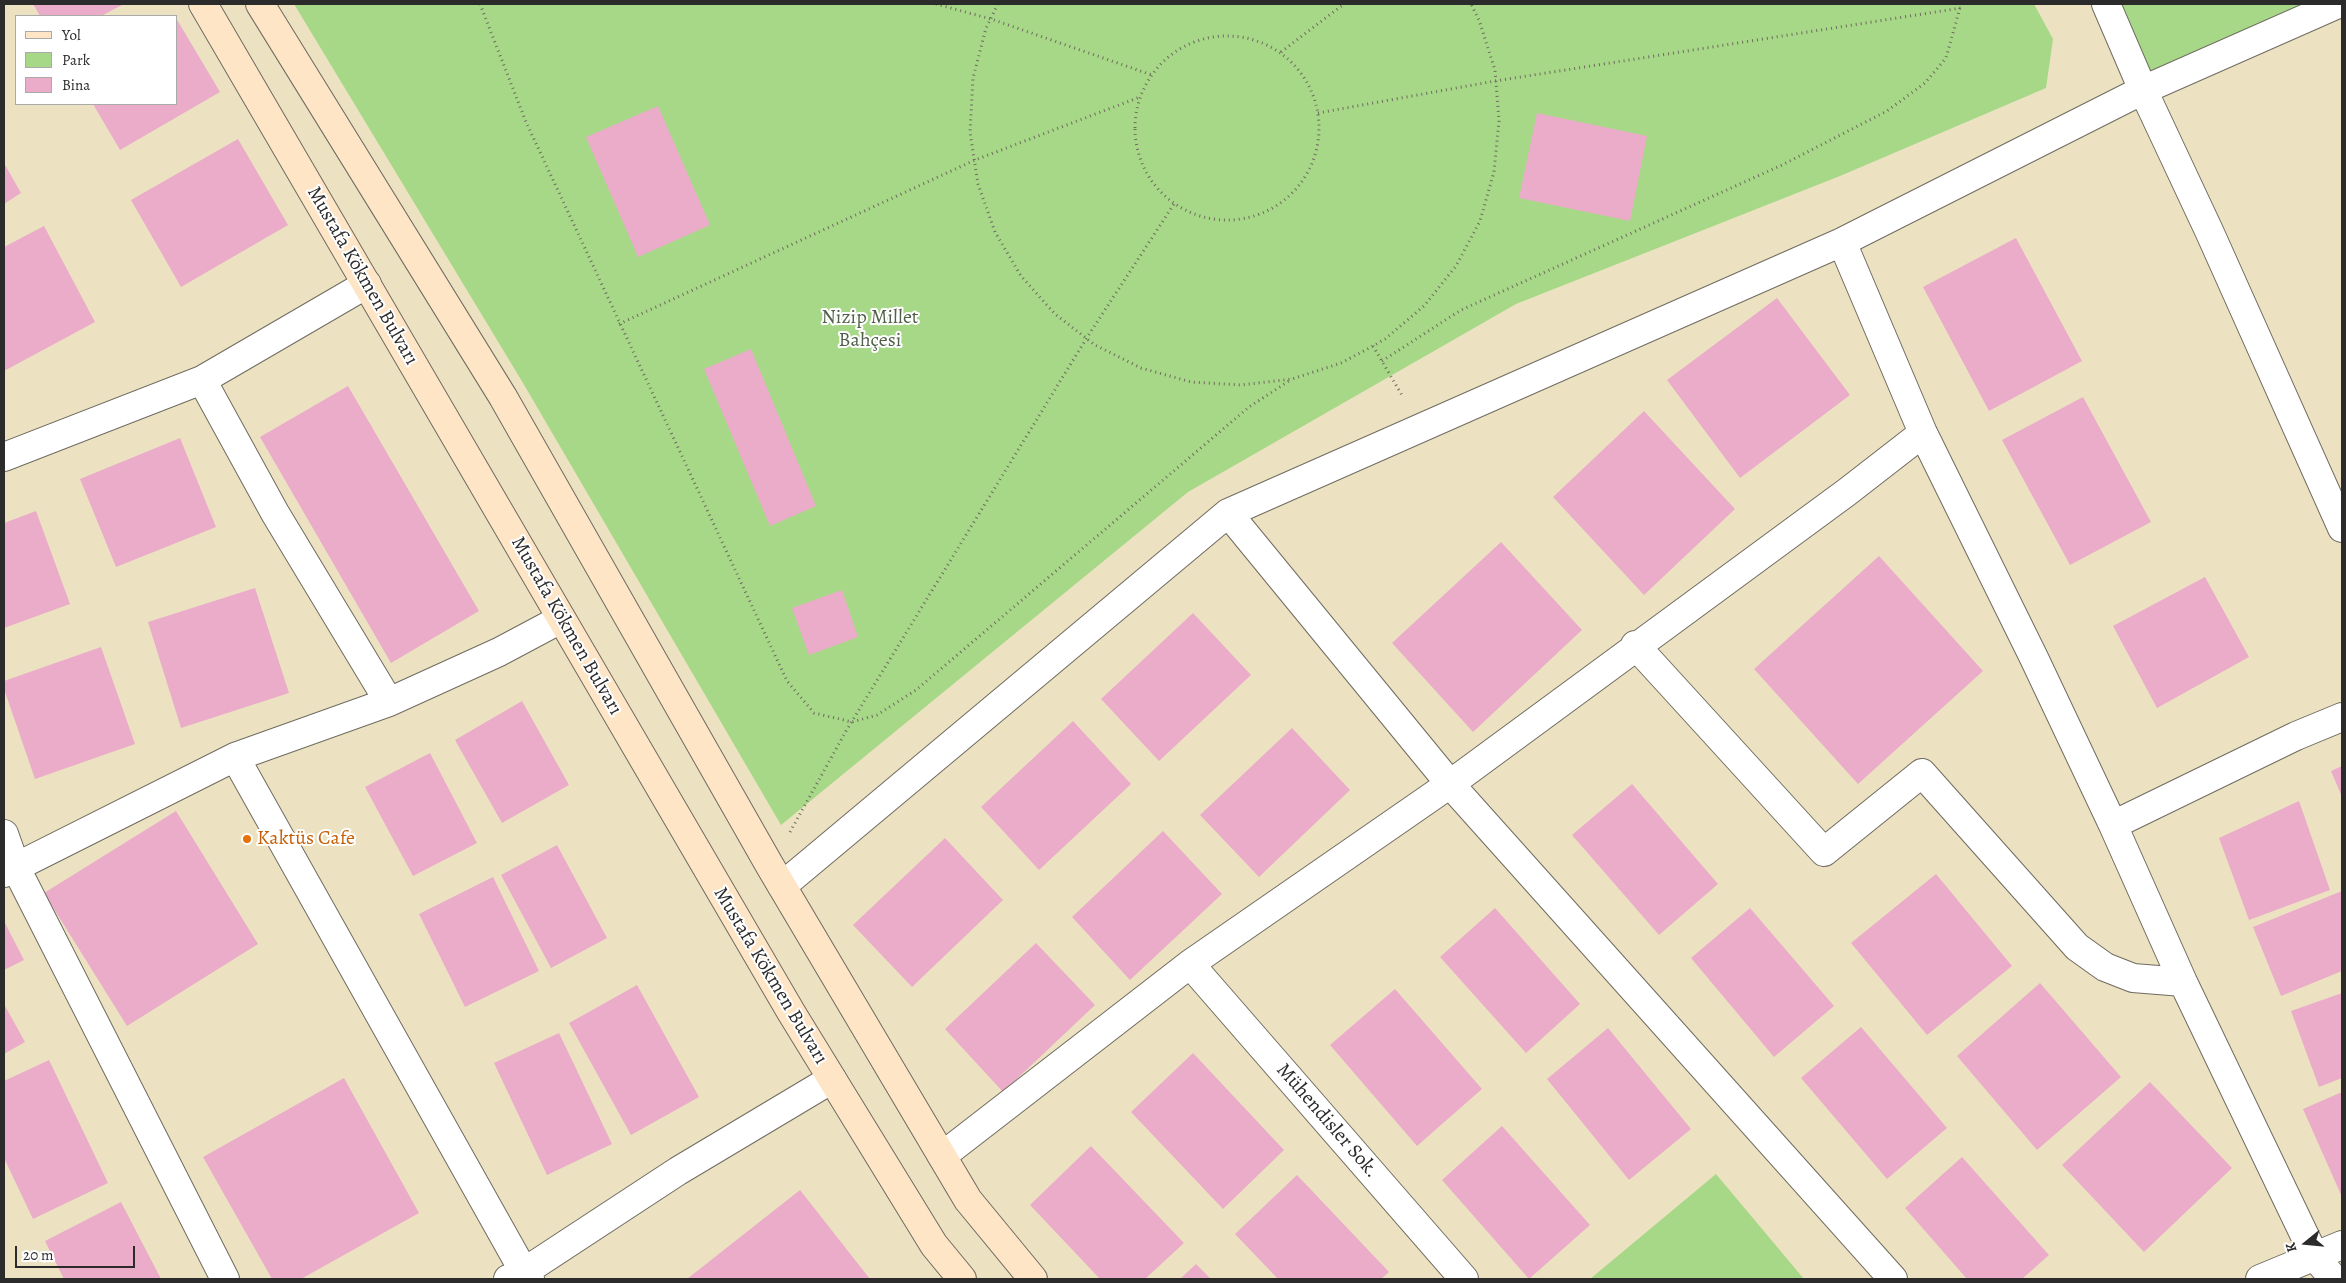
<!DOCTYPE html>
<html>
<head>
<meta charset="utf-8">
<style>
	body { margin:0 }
	#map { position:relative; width:2346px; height:1283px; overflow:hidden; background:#ece2c2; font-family:Alegreya,serif }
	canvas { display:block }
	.frame { position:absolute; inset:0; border:5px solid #2b2b2b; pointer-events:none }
	.legend { position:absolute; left:15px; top:15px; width:162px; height:90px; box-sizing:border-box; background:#fff; border:1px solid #aaa; margin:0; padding:6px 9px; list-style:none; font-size:15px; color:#2b2b2b }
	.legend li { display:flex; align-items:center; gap:10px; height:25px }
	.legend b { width:25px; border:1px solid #aaa }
	.north { position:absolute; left:2281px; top:1218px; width:50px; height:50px; -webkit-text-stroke:4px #fff; paint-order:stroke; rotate:253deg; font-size:14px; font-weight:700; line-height:20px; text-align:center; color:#2b2b2b }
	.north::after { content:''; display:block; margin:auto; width:18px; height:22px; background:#2b2b2b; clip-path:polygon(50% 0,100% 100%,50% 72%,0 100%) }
	.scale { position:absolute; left:15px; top:1246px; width:120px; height:22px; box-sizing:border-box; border:2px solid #2b2b2b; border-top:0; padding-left:6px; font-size:15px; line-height:18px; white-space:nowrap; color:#2b2b2b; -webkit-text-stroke:4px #fff; paint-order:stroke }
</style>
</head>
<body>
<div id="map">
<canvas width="2346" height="1283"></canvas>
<div class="frame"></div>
<ul class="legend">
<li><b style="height:6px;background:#fee5c5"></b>Yol</li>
<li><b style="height:14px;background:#a7d887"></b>Park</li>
<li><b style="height:14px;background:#eaacc8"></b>Bina</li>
</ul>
<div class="north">K</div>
<div class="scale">20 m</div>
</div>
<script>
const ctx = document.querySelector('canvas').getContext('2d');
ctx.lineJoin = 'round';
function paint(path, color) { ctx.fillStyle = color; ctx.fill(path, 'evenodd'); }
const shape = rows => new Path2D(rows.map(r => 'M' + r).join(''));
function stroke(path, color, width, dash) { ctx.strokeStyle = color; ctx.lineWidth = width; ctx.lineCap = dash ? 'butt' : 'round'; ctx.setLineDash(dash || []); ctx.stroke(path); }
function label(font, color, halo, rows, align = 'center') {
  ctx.font = font + ' Alegreya,serif'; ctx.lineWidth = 4; ctx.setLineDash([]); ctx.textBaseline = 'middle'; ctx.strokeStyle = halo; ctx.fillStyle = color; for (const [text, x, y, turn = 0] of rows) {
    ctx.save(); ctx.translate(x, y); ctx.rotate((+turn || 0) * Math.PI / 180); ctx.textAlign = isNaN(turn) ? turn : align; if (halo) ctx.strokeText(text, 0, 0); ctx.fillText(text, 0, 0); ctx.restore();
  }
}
paint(shape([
	[294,4,2034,4,2053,39,2046,88,1840,176,1516,304,1188,492,781,825,523,383],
	[2106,4,2338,4,2143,90],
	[1716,1174,1804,1279,1590,1279]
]), '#a7d887');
paint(shape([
	[33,4,124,4,101,16,40,16],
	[176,18,220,92,120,150,93,104,176,104],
	[658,106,710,225,638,257,586,137],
	[1537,113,1647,136,1630,221,1519,198],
	[238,139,288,225,181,287,131,200],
	[4,163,21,193,4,204],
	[44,226,95,322,4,371,4,247],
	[2016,238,2082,361,1989,411,1923,287],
	[1777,298,1850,395,1740,478,1667,380],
	[751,349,816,506,770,526,704,369],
	[348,386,479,611,391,663,260,437],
	[2083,397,2151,522,2070,565,2002,440],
	[1644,411,1735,509,1644,595,1553,497],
	[180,438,216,527,116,567,80,479],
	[36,511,70,604,4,628,4,523],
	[1501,542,1582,630,1473,732,1392,643],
	[1879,556,1983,671,1858,784,1754,669],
	[2205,577,2249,657,2157,708,2113,626],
	[255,588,289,693,181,728,148,622],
	[842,590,858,637,809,655,792,608],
	[1193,613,1251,675,1159,761,1101,699],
	[101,647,135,744,35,779,4,689,4,681],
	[522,701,569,785,502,823,455,740],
	[1073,721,1131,784,1039,870,981,807],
	[1292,728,1350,790,1259,877,1200,815],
	[430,753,477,843,413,876,365,787],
	[2342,766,2342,797,2331,771],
	[1632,784,1718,884,1659,935,1572,835],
	[2299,801,2330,890,2249,920,2219,838],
	[176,811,258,944,127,1026,44,893],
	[1163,831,1222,894,1130,980,1072,917],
	[945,838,1003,900,912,987,853,925],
	[557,845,607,938,551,968,501,875],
	[1936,874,2012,966,1927,1035,1851,943],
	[493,877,539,971,465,1007,419,914],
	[2342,891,2342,971,2281,996,2253,927],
	[1495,908,1580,1004,1526,1053,1440,957],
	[1750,908,1834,1006,1774,1057,1691,958],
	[4,921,24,960,4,970],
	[1036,943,1095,1005,1003,1092,945,1029],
	[2040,983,2121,1077,2037,1150,1957,1056],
	[637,985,699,1097,631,1135,569,1023],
	[1395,989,1482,1089,1417,1146,1330,1045],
	[2342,993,2342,1078,2319,1087,2291,1011],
	[4,1004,25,1042,4,1054],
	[1861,1027,1947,1128,1887,1179,1801,1078],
	[1608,1028,1691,1129,1629,1180,1547,1079],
	[559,1033,612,1144,547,1175,494,1063],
	[1193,1053,1284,1150,1223,1209,1131,1112],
	[49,1060,108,1183,33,1219,4,1158,4,1081],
	[344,1078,419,1213,301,1279,272,1279,203,1157],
	[2150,1082,2232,1168,2144,1252,2062,1165],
	[2342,1092,2342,1197,2303,1109],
	[1502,1126,1590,1225,1529,1279,1442,1180],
	[1091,1146,1184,1243,1145,1279,1100,1279,1030,1205],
	[1962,1157,2049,1255,2022,1279,1967,1279,1905,1208],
	[1297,1175,1389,1272,1381,1279,1278,1279,1235,1234],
	[800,1190,870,1279,687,1279],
	[121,1202,161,1279,64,1279,45,1241],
	[1196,1264,1211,1279,1180,1279]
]), '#eaacc8');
const street = shape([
	[2106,4,2143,90,2210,233,2342,528],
	[1842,242,1923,433,2034,658,2113,825,2183,982,2315,1257,2334,1279],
	[202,380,275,513,389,702],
	[4,457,202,380,367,284],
	[1228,513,1842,242,2143,90,2338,4],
	[1635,645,1824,852,1922,773,2077,947,2105,967,2133,978,2183,982],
	[235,757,524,1272,530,1279],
	[2113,825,2296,736,2342,717],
	[4,834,16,868,225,1279],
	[4,873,235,757,389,702,499,652,561,619],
	[782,886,1228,513,1450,784,1893,1279],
	[1190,964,1464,1279],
	[942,1156,1190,964,1450,784,1847,492,1923,433],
	[508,1279,524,1272,678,1171,832,1079],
	[2260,1279,2342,1245]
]);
const secondary = shape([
	[203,4,791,1012,934,1245,962,1279],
	[260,4,503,397,770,866,968,1200,1033,1279]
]);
stroke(street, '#6f6b60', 30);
stroke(secondary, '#6f6b60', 30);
stroke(shape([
	[480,4,526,122,787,681,814,713,852,722,877,715,916,690,1249,407,1292,379],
	[936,4,991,19,1152,75],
	[998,4,986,28,973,78,970,132,978,184,995,232,1021,276,1055,314,1095,345,1141,368,1191,382,1241,385,1292,379,1341,363,1373,346,1385,339,1424,306,1456,266,1480,221,1494,172,1499,121,1495,70,1479,20,1471,4],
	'1135 128a92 92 0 1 1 184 0a92 92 0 1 1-184 0Z',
	[1281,52,1344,4],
	[1318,113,1495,81,1961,8],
	[619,324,975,160,1140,97],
	[1373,346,1403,397],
	[1382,361,1461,310,1782,165,1887,111,1925,83,1946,58,1961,4],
	[790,832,846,731,1086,339,1174,204]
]), '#6f6b60', 3, [1, 4]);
stroke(street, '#fff', 28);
stroke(secondary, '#fee5c5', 28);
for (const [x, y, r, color] of [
	[247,839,5,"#e8710a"]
]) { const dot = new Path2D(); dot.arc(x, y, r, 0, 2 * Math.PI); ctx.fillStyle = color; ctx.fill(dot); stroke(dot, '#fff', 2); }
label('20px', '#2b2b2b', '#fff', [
	["Mustafa Kökmen Bulvarı",362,276,60],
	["Mustafa Kökmen Bulvarı",566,626,60],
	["Mustafa Kökmen Bulvarı",770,976,59],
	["Mühendisler Sok.",1327,1121,49]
]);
label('20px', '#505f47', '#fff', [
	["Nizip Millet",870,318],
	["Bahçesi",870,341]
]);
label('20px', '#c56008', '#fff', [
	["Kaktüs Cafe",257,839]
], 'left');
</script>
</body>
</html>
